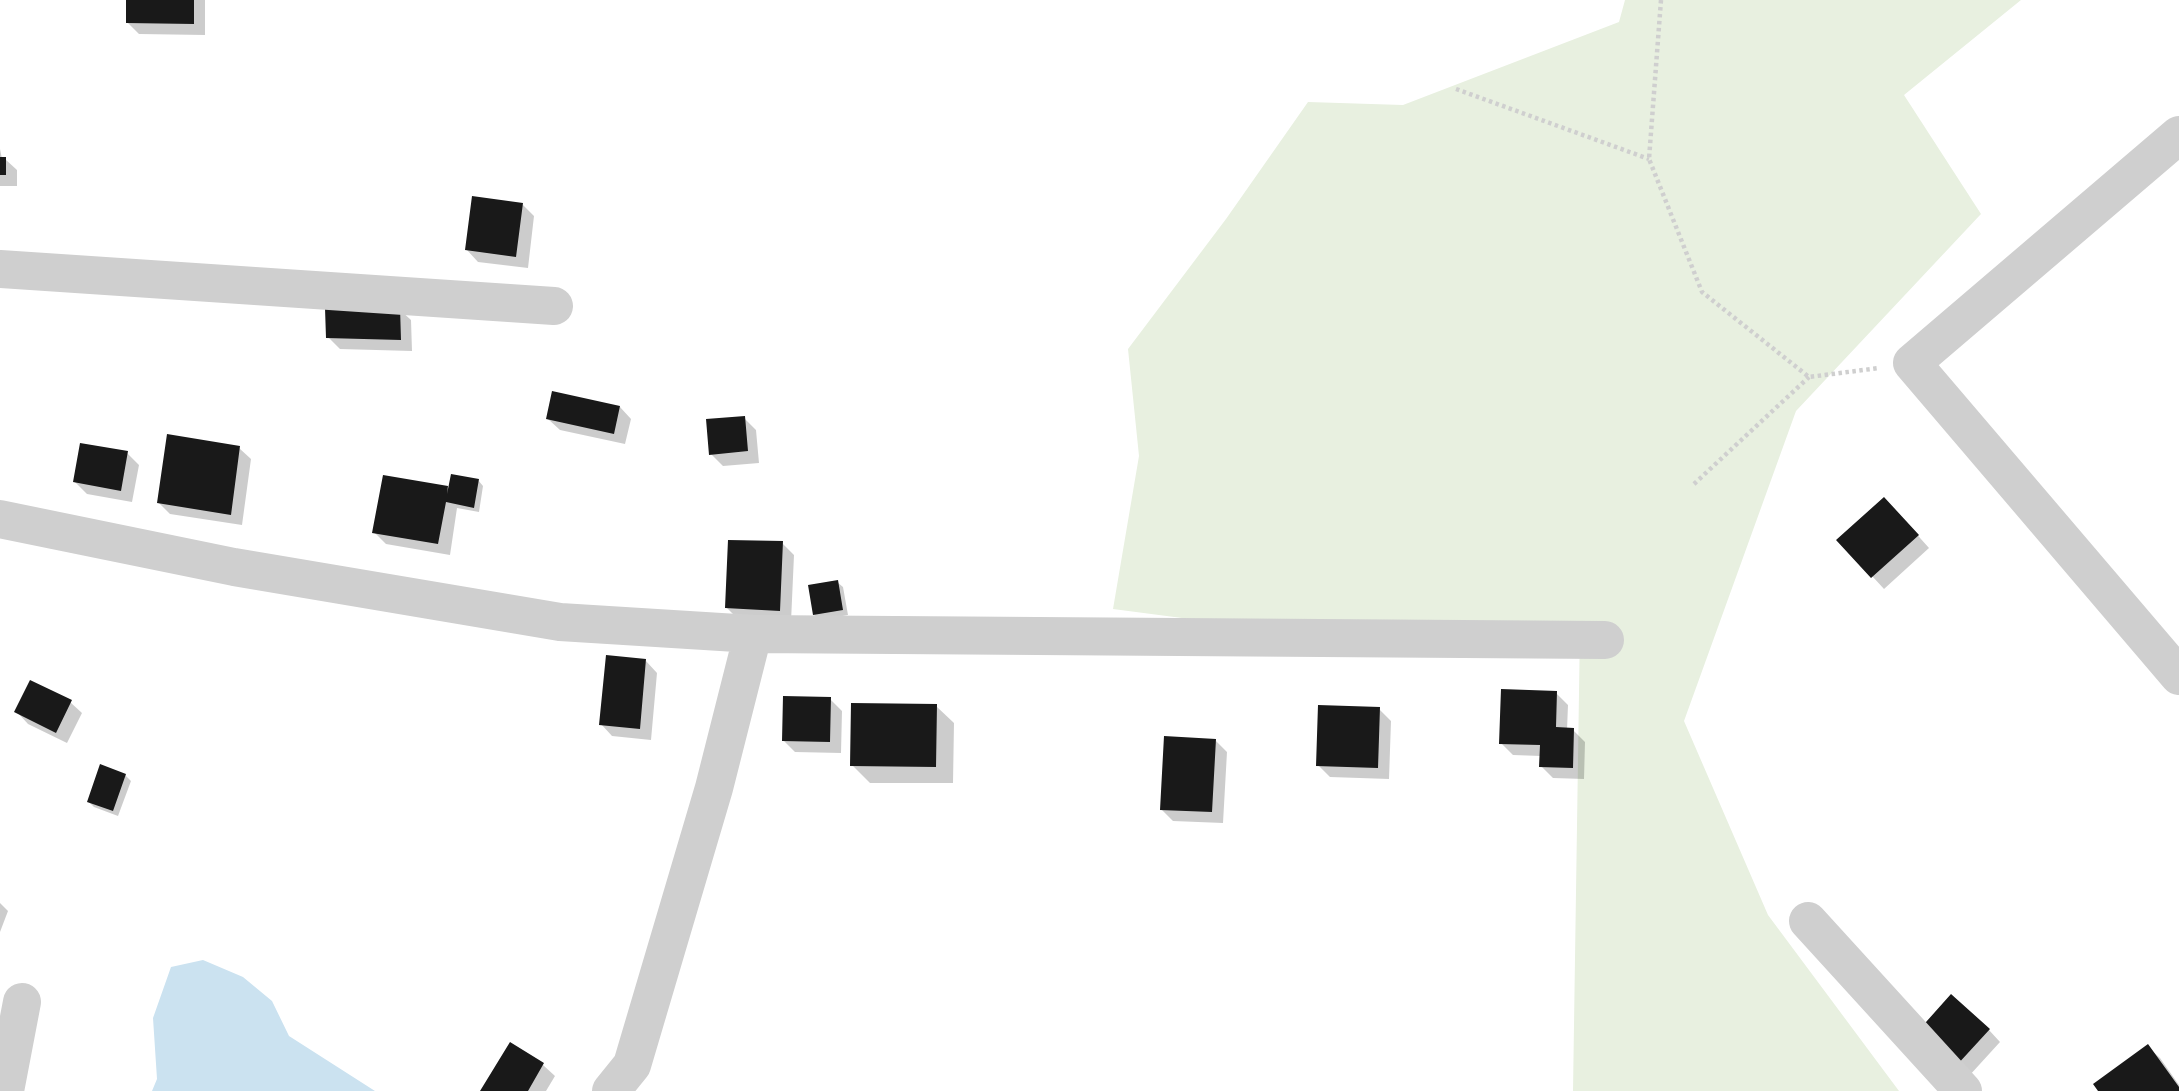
<!DOCTYPE html>
<html>
<head>
<meta charset="utf-8">
<style>
	body { margin:0 }
	canvas { display:block; background:#fff }
</style>
</head>
<body>
<canvas width="2179" height="1091"></canvas>
<script>
const ctx = document.querySelector('canvas').getContext('2d');
ctx.lineJoin = 'round';
function paint(path, color) { ctx.fillStyle = color; ctx.fill(path, 'evenodd'); }
const shape = rows => new Path2D(rows.map(r => 'M' + r).join(''));
function stroke(path, color, width, dash) { ctx.strokeStyle = color; ctx.lineWidth = width; ctx.lineCap = dash ? 'butt' : 'round'; ctx.setLineDash(dash || []); ctx.stroke(path); }
paint(shape([
	[1625,0,2021,0,1904,95,1981,214,1796,411,1684,721,1768,915,1899,1091,1573,1091,1580,626,1419,649,1113,609,1139,456,1128,349,1226,219,1308,102,1403,105,1619,22]
]), '#e8f0e0');
paint(shape([
	[203,960,243,977,272,1001,289,1036,375,1091,152,1091,157,1079,153,1018,171,967]
]), '#cbe2f0');
paint(shape([
	[128,0,205,0,205,35,139,34,128,23],
	[0,149,2,159,5,159,17,170,17,186,0,186],
	[523,205,534,216,528,268,478,262,467,250],
	[399,309,411,320,412,351,340,349,328,337],
	[620,407,631,419,625,444,560,430,548,419],
	[744,418,756,430,759,463,723,466,711,454],
	[239,448,251,459,242,525,170,514,158,502],
	[127,453,139,465,132,502,87,494,75,482],
	[478,480,483,486,479,512,457,508,450,555,386,544,374,532,447,488,450,491],
	[1896,511,1929,548,1884,589,1839,540],
	[782,543,794,555,791,622,738,619,726,607],
	[837,582,843,587,848,615,820,620,814,615],
	[646,661,657,673,651,740,612,736,601,724],
	[1556,693,1568,705,1567,730,1573,730,1585,742,1584,779,1553,778,1541,766,1541,756,1513,755,1501,743],
	[830,699,842,711,841,753,795,752,783,740],
	[70,702,82,713,67,743,28,724,17,712],
	[936,706,954,723,953,783,870,783,852,765],
	[1379,709,1391,721,1389,779,1330,777,1318,765],
	[1216,741,1227,752,1223,823,1173,821,1161,809],
	[125,775,131,781,118,816,94,807,89,802],
	[0,903,8,911,0,932],
	[1989,1030,2000,1042,1969,1076,1932,1042],
	[511,1045,543,1065,555,1076,546,1091,482,1091],
	[2148,1047,2160,1058,2179,1085,2179,1091,2101,1091]
]), '#0003');
paint(shape([
	[126,0,194,0,194,24,126,23],
	[0,157,6,157,6,175,0,175],
	[472,196,523,203,516,257,465,250],
	[400,307,401,340,326,338,325,308],
	[552,391,620,406,614,434,546,419],
	[745,416,748,451,709,455,706,419],
	[167,434,240,446,231,515,157,503],
	[80,443,128,451,121,491,73,482],
	[451,474,479,479,474,508,446,502,438,544,372,533,383,475,448,486,447,494],
	[1884,497,1919,535,1871,578,1836,540],
	[728,540,783,541,780,611,725,608],
	[838,580,843,610,813,615,808,585],
	[606,655,646,659,640,729,599,725],
	[30,680,72,700,56,733,14,712],
	[1501,689,1557,691,1556,727,1574,728,1573,768,1539,767,1540,745,1499,744],
	[783,696,831,697,830,742,782,741],
	[851,703,937,704,936,767,850,766],
	[1318,705,1380,707,1378,768,1316,766],
	[1164,736,1216,739,1212,812,1160,810],
	[100,764,126,774,113,811,87,802],
	[1951,994,1990,1029,1956,1066,1918,1031],
	[510,1042,544,1063,528,1091,480,1091],
	[2148,1044,2179,1087,2179,1091,2098,1091,2093,1084]
]), '#191919');
stroke(shape([
	[1661,0,1649,159,1702,292,1809,377,1879,368],
	[1456,89,1649,159],
	[1694,484,1809,377]
]), '#cfcfcf', 4.5, [3.5, 3.5]);
stroke(shape([
	[2179,135,1912,363,2179,676],
	[0,269,554,306],
	[0,519,234,567,560,622,753,634,1605,640],
	[1808,921,1963,1091],
	[5,1091,22,1002],
	[611,1091,632,1065,714,788,753,634]
]), '#cfcfcf', 38);
</script>
</body>
</html>
